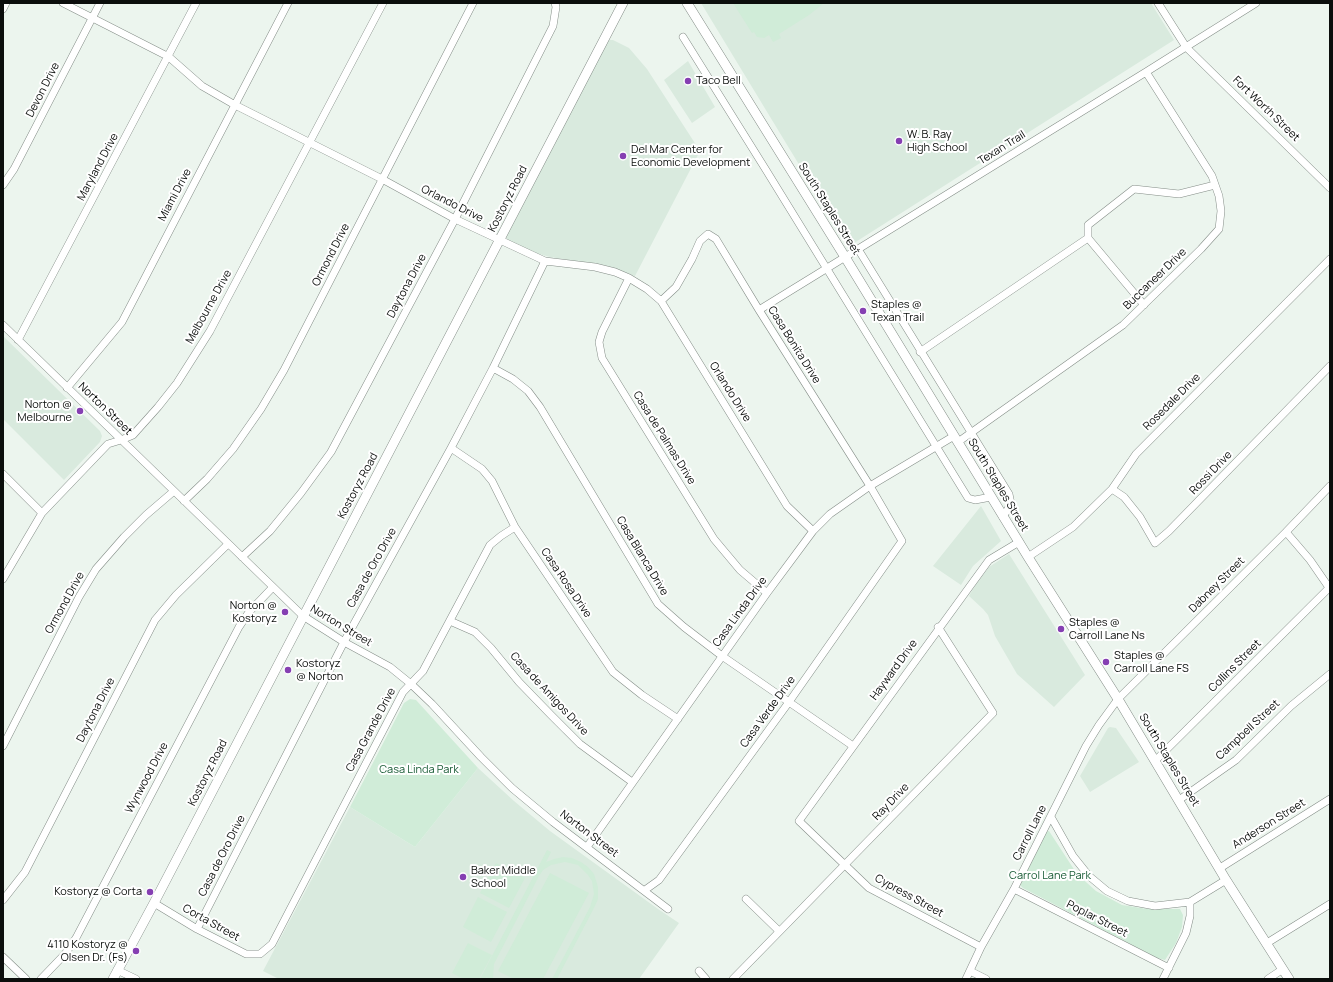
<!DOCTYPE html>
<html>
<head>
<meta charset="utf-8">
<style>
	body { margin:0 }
	#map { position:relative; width:1333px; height:982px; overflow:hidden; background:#ecf5ee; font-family:Manrope,sans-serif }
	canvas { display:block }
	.frame { position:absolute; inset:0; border:4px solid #0b0e0c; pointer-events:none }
</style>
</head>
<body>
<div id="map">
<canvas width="1333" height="982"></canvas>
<div class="frame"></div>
</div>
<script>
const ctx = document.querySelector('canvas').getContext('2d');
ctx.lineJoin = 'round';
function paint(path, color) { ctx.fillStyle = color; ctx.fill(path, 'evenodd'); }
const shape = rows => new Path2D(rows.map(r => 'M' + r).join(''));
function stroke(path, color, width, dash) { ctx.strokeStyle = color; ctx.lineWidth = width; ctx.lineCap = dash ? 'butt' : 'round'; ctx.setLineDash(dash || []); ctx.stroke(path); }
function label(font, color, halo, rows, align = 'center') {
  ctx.font = font + ' Manrope,sans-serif'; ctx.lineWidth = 4; ctx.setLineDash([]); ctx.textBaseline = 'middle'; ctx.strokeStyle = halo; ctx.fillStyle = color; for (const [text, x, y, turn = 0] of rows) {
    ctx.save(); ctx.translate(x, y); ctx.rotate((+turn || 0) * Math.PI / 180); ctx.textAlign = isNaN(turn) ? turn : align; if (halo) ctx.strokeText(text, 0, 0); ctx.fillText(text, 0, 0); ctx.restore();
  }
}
paint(shape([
	[701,3,1151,3,1174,40,854,243,846,242],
	[608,40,613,40,629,48,647,69,700,151,635,276,606,266,550,257,532,252,508,241,506,237],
	[688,61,715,107,692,123,664,80],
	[3,336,100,431,102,436,100,442,64,480,3,419],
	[981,506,1001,541,973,566,961,585,933,566],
	[1009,554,1085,675,1054,707,1017,674,995,636,988,615,983,609,969,596,976,584,989,567],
	[1110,727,1116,728,1139,762,1090,792,1080,776,1108,728],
	[478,768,514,801,550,831,658,909,679,923,639,979,279,979,263,971,350,807,415,847]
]), '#d9eade');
paint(shape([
	[733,3,824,3,809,15,779,34,781,38,773,42,769,35,764,38,757,37,754,32,752,33],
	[410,699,416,700,478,768,415,847,350,807,404,703],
	[1049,831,1077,874,1096,891,1122,905,1147,909,1180,909,1183,915,1182,927,1176,943,1165,960,1157,958,1023,888,1020,885,1046,832],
	[547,850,551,852,546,862,554,859,563,857,572,858,581,862,588,867,594,874,598,887,598,899,595,906,557,979,552,979,590,907,594,894,592,881,588,875,578,865,565,862,551,865,543,870,539,876,494,964,493,979,488,979,487,977,486,979,480,979],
	[496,863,525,878,509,908,480,893],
	[550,873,589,893,543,979,514,979,498,971],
	[478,897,507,912,491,942,463,927],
	[468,943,492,955,479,979,464,979,452,973]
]), '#d0ecd8');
const minor = shape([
	[63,3,169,57,202,86,235,105,382,179,455,219,545,261,595,267,615,272,629,278,647,289,661,301,787,506,813,531],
	[1158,3,1186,47,1330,188],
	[3,9,6,3],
	[683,37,766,170,968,498,975,500,991,497],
	[3,185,14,169,100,3],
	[1088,238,1144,305],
	[858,249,1009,494,1011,504,1003,517],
	[629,278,602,332,599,342,602,358,714,539,740,570,767,593],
	[759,310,1146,72,1256,3],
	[3,325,303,616,344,642,390,667,411,684,432,704,481,757,512,788,553,822,668,909],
	[18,340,196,3],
	[920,352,1088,238,1088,225,1134,189,1179,194,1215,185],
	[493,368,513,379,528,391,540,407,658,604,684,627,722,656,853,746],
	[67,388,122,322,288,3],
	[958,442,1123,325,1201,249,1219,229,1221,211,1219,196,1212,176,1146,72],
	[451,448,482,469,492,481,515,527,613,672,642,695,678,719],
	[3,474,42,513],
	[1112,489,1124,497,1140,517,1155,543,1169,531,1330,366],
	[184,501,207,479,233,449,261,409,284,370,473,3],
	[1286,532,1310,560,1330,589],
	[242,557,270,531,301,493,331,452,455,219,553,26,556,7,555,3],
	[1028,557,1073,527,1112,489,1136,454,1330,259],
	[3,579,42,513,108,444,121,440,133,435,158,407,177,383,210,331,383,3],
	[450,621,475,632,491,648,519,682,551,715,580,744,632,782],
	[3,746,79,597,96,569,124,537,146,515,174,491],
	[1155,761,1330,587],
	[1179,800,1236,760,1291,706,1330,674],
	[1051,817,1073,856,1089,876,1107,891,1128,901,1155,906,1190,902,1226,880],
	[587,847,767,593,813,531,830,514,870,486,954,436],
	[1220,868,1330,799],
	[1014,889,1169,968],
	[645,890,659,880,789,702,902,541,870,486,759,310,716,239,708,234,700,241,692,259,676,287,661,301],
	[746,899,779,931],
	[3,900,25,872,155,620,176,595,228,544],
	[154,903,197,929,246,954,260,954,272,944,403,692,423,671,490,545,501,536,515,527],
	[197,929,344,642,451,448,493,368,545,261],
	[1267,943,1330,904],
	[981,947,869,888,799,821,989,560,1019,542],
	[3,957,26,979],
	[117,970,136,979],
	[699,971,706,979],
	[970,971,986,979],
	[41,979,65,954,76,938,239,627,249,612,273,587],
	[733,979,993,713,938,627],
	[966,979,981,947,1014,889,1086,746,1099,725,1118,699,1286,532,1330,486],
	[1163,979,1186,933,1190,916,1190,902],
	[1268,979,1283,969]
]);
const major = shape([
	[687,3,845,257,1028,557,1118,699,1226,880,1289,979],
	[113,979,154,903,623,3]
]);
stroke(minor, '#838c86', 8);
stroke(major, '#838c86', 10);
stroke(minor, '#fff', 7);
stroke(major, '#fff', 9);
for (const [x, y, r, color] of [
	[688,81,4,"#853fb2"],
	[899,141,4,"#853fb2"],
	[623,156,4,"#853fb2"],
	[863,311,4,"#853fb2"],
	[80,411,4,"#853fb2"],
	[285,612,4,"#853fb2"],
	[1061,629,4,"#853fb2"],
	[1106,662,4,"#853fb2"],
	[288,670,4,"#853fb2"],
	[463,877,4,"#853fb2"],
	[150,892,4,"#853fb2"],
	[136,951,4,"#853fb2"]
]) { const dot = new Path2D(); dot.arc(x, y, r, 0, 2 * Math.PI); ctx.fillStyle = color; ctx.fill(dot); stroke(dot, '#fff', 1.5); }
label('11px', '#0b0e0c', '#fff', [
	["Taco Bell",696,81],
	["W. B. Ray",907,135],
	["High School",907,148],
	["Del Mar Center for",631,150],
	["Economic Development",631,163],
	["Staples @",871,305],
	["Texan Trail",871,318],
	["Norton @",72,405,"right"],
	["Melbourne",72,418,"right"],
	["Norton @",277,606,"right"],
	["Kostoryz",277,619,"right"],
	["Staples @",1069,623],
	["Carroll Lane Ns",1069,636],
	["Staples @",1114,656],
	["Carroll Lane FS",1114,669],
	["Kostoryz",296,664],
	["@ Norton",296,677],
	["Baker Middle",471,871],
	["School",471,884],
	["Kostoryz @ Corta",142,892,"right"],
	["4110 Kostoryz @",128,945,"right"],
	["Olsen Dr. (Fs)",128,958,"right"]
], 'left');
label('11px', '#0b0e0c', '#fff', [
	["Devon Drive",43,90,-63],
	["Fort Worth Street",1266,109,44],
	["Texan Trail",1002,148,-32],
	["Maryland Drive",98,167,-62],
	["Miami Drive",175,195,-62],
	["Kostoryz Road",508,199,-63],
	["Orlando Drive",452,204,27],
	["South Staples Street",829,209,58],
	["Ormond Drive",331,255,-63],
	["Buccaneer Drive",1155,279,-44],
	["Daytona Drive",407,286,-62],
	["Melbourne Drive",209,307,-61],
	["Casa Bonita Drive",794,345,58],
	["Orlando Drive",730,392,58],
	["Rosedale Drive",1172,402,-45],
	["Norton Street",105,409,44],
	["Casa de Palmas Drive",664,438,58],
	["Rossi Drive",1211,473,-46],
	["South Staples Street",998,485,59],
	["Kostoryz Road",358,486,-62],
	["Casa Blanca Drive",642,556,59],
	["Casa de Oro Drive",372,568,-61],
	["Casa Rosa Drive",566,583,56],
	["Dabney Street",1217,585,-45],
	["Ormond Drive",65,603,-61],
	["Casa Linda Drive",740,612,-54],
	["Norton Street",341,626,31],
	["Collins Street",1235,666,-45],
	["Hayward Drive",894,670,-54],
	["Casa de Amigos Drive",549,694,47],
	["Daytona Drive",96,710,-63],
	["Casa Verde Drive",768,712,-54],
	["Casa Grande Drive",371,730,-62],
	["Campbell Street",1248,730,-43],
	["South Staples Street",1169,760,59],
	["Kostoryz Road",208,773,-63],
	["Wynwood Drive",147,778,-62],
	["Ray Drive",891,802,-46],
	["Anderson Street",1269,824,-32],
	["Carroll Lane",1030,833,-63],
	["Norton Street",589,834,37],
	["Casa de Oro Drive",222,856,-63],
	["Cypress Street",909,896,29],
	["Poplar Street",1097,919,27],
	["Corta Street",211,923,29]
]);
label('11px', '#195c36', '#fff', [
	["Casa Linda Park",419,770],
	["Carrol Lane Park",1050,876]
]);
</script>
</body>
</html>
